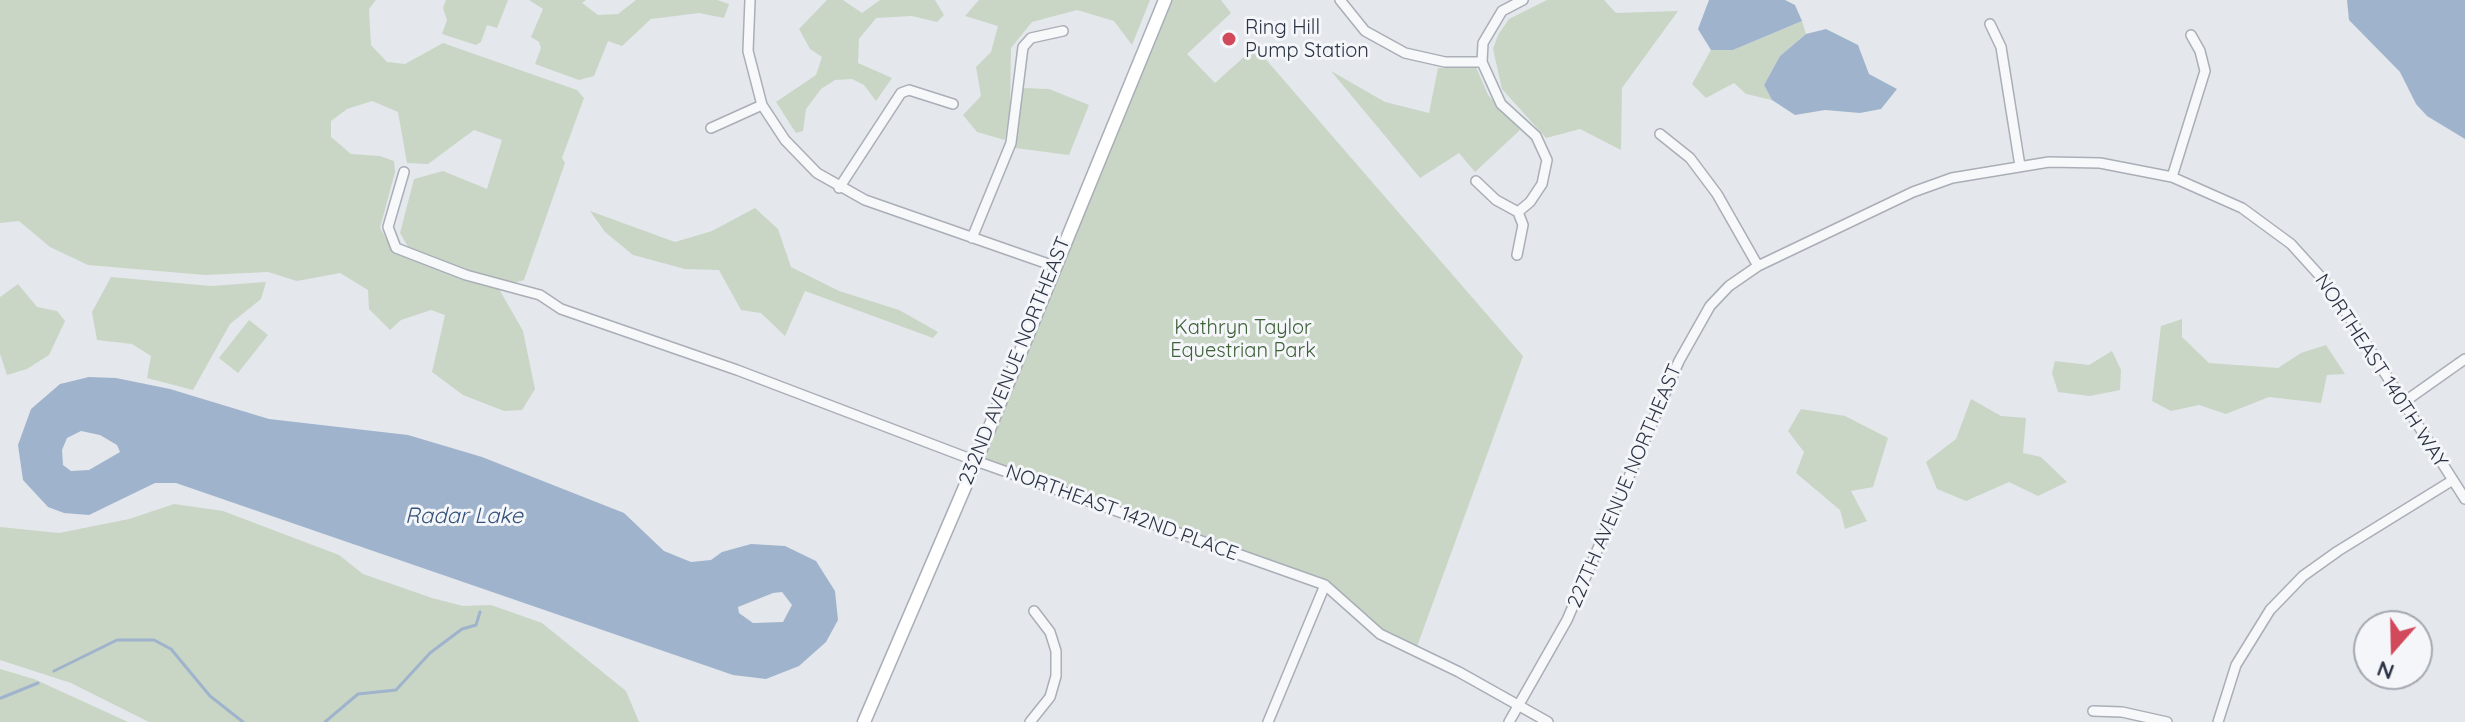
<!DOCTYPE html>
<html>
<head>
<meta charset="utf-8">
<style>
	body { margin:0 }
	#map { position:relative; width:2465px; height:722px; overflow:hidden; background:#e4e7ec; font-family:Quicksand,sans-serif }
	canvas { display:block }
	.north { position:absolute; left:2353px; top:610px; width:80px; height:80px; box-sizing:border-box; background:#f4f6f9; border:2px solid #a4a8b1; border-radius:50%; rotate:200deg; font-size:22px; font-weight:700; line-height:32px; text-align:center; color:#2b3445 }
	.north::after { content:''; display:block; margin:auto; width:28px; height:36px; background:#d1495b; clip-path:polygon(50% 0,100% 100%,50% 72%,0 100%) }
</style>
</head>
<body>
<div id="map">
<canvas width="2465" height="722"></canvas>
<div class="north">N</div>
</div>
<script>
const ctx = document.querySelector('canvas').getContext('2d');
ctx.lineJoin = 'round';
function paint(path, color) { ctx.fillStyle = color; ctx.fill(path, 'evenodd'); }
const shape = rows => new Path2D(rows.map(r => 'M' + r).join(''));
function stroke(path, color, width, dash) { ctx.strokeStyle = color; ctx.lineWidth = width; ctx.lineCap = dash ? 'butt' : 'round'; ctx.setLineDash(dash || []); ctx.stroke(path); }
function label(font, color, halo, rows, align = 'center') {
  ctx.font = font + ' Quicksand,sans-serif'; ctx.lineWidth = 6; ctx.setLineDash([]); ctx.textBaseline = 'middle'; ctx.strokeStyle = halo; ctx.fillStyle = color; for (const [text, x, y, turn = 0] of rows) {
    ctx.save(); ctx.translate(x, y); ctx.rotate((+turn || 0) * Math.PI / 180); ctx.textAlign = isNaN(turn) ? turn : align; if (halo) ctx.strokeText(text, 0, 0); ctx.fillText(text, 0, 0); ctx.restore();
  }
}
paint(shape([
	[0,0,376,0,369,9,371,45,387,62,405,64,443,43,577,90,584,98,562,158,565,163,524,280,510,284,410,250,400,233,414,179,443,171,487,189,502,140,474,130,428,164,407,163,398,112,372,101,347,109,331,121,331,137,351,154,380,156,394,161,395,172,380,228,392,249,499,289,523,331,535,389,522,410,504,411,463,395,432,372,445,315,431,310,401,320,390,330,369,309,368,290,340,273,297,281,268,272,205,275,88,265,50,247,19,221,0,223],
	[446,0,508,0,497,28,487,25,481,42,476,45,442,34,447,20,443,8],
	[529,0,586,0,582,3,598,15,618,14,636,0,717,0,729,4,724,18,699,13,651,19,622,46,608,41,594,76,579,80,535,64,541,48,539,42,531,37,543,9],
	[827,0,843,0,862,13,880,0,935,0,944,15,937,22,912,16,876,18,859,39,858,63,892,78,876,101,864,85,852,79,835,80,821,89,806,109,803,131,796,133,776,102,816,75,822,57,810,49,799,29],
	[979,0,1150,0,1132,45,1114,21,1077,10,1032,22,1011,48,1010,108,1005,140,977,132,963,115,981,96,976,67,991,52,998,26,965,16],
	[1165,0,1221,0,1231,13,1187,54,1215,83,1255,47,1523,356,1415,652,1380,634,1325,585,976,461],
	[1547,0,1604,0,1616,13,1678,11,1622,88,1621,150,1580,129,1546,138,1502,89,1493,49,1498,35,1509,19],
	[1802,21,1806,34,1780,56,1764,85,1772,100,1746,94,1734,83,1706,98,1692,84,1711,50,1733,50],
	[1476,67,1488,95,1520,130,1475,172,1459,153,1420,178,1331,71,1385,102,1429,113,1438,68],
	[1023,88,1049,89,1089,105,1069,155,1015,148],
	[755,208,778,229,791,267,839,291,899,310,938,332,933,338,805,291,785,336,761,313,741,310,719,270,685,269,633,255,605,232,590,211,675,242,712,231],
	[111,277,211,286,266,282,261,299,230,324,193,390,147,378,151,356,132,344,97,340,92,312],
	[18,284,37,307,57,311,65,321,49,355,27,369,7,375,0,354,0,297],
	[2182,319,2182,337,2209,363,2278,368,2301,353,2326,345,2345,374,2327,375,2321,403,2269,397,2226,414,2199,405,2171,411,2152,401,2161,326],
	[249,320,268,335,238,373,219,358],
	[2112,351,2121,370,2120,390,2090,396,2058,392,2052,373,2055,361,2089,365],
	[1971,399,2001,416,2026,418,2023,453,2041,457,2067,482,2038,496,2009,482,1966,501,1937,489,1926,462,1956,439],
	[1801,409,1845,416,1888,438,1873,487,1851,491,1867,521,1845,529,1840,510,1796,473,1804,452,1788,431],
	[174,504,223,511,339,555,363,574,432,598,463,606,491,605,542,623,626,691,639,722,149,722,71,683,0,660,0,527,59,533,129,519],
	[0,669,34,679,128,722,0,722]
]), '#c9d6c5');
paint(shape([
	[1709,0,1785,0,1795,5,1802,21,1733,50,1711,50,1698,29],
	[2347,0,2465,0,2465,139,2427,116,2416,104,2400,72,2349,20],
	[1826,29,1858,45,1869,74,1897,89,1881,109,1860,113,1825,110,1795,115,1772,100,1764,85,1780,56,1806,34],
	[89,377,116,378,170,389,269,419,408,435,482,457,624,513,664,551,691,562,711,560,722,552,751,544,785,546,816,561,835,591,838,620,826,642,799,666,766,679,733,675,176,483,155,483,89,515,64,513,48,507,23,480,18,445,31,409,60,384],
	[81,431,100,435,117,445,120,452,89,470,71,471,63,465,62,450,67,438],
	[782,592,792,605,783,622,753,623,739,613,738,607,773,593]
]), '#9fb4cc');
stroke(shape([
	[54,671,117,640,154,640,171,649,210,696,243,722],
	[1,698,38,683],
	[325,722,358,694,396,690,430,653,462,629,476,625,480,612]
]), '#9fb4cc', 3);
const street = shape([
	[750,0,748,51,762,105,785,140,817,173,865,200,1054,266],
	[1340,0,1365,31,1405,53,1445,62,1482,62],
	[1990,24,2001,47,2020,166],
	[711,128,762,105],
	[1660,134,1690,158,1717,194,1758,266],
	[404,172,388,227,396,248,466,275,540,295,561,309,737,370,976,461,1325,585,1380,634,1459,672,1548,722],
	[2172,177,2205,71,2200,51,2191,35],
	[1476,181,1496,200,1518,212,1523,225,1517,255],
	[839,188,901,93,909,90,953,104],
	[1518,212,1530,202,1542,184,1547,160,1536,136,1501,104,1482,62,1483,43,1502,11,1523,0],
	[972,238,1011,143,1023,47,1031,38,1063,31],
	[2404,402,2465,359],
	[2093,711,2122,712,2167,722],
	[1030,722,1050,697,1056,676,1056,651,1050,632,1034,611],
	[1268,722,1325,585],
	[1509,722,1567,620,1679,361,1710,306,1729,286,1758,266,1913,192,1952,178,2049,162,2100,163,2172,177,2242,208,2291,244,2330,287,2465,499],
	[2218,722,2236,665,2270,610,2303,576,2338,551,2453,480]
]);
const secondary = shape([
	[864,722,976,461,1165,0]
]);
stroke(street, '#a9aeb7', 12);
stroke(secondary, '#a9aeb7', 15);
stroke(street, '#f7f8fa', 9);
stroke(secondary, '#fff', 12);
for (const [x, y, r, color] of [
	[1229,39,8,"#d1495b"]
]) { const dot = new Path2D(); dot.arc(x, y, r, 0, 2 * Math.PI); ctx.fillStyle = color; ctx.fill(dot); stroke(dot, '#f4f6f9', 3); }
label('20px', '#2b3445', '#f4f6f9', [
	["Ring Hill",1245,28],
	["Pump Station",1245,51]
], 'left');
label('20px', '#3f6138', '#f4f6f9', [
	["Kathryn Taylor",1243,328],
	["Equestrian Park",1243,351]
]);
label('20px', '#2b3445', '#f4f6f9', [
	["232ND AVENUE NORTHEAST",1015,361,-68],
	["NORTHEAST 140TH WAY",2381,371,57],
	["227TH AVENUE NORTHEAST",1625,486,-67],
	["NORTHEAST 142ND PLACE",1122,513,20]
]);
label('italic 22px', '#34527a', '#f4f6f9', [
	["Radar Lake",464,516]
]);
</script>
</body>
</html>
